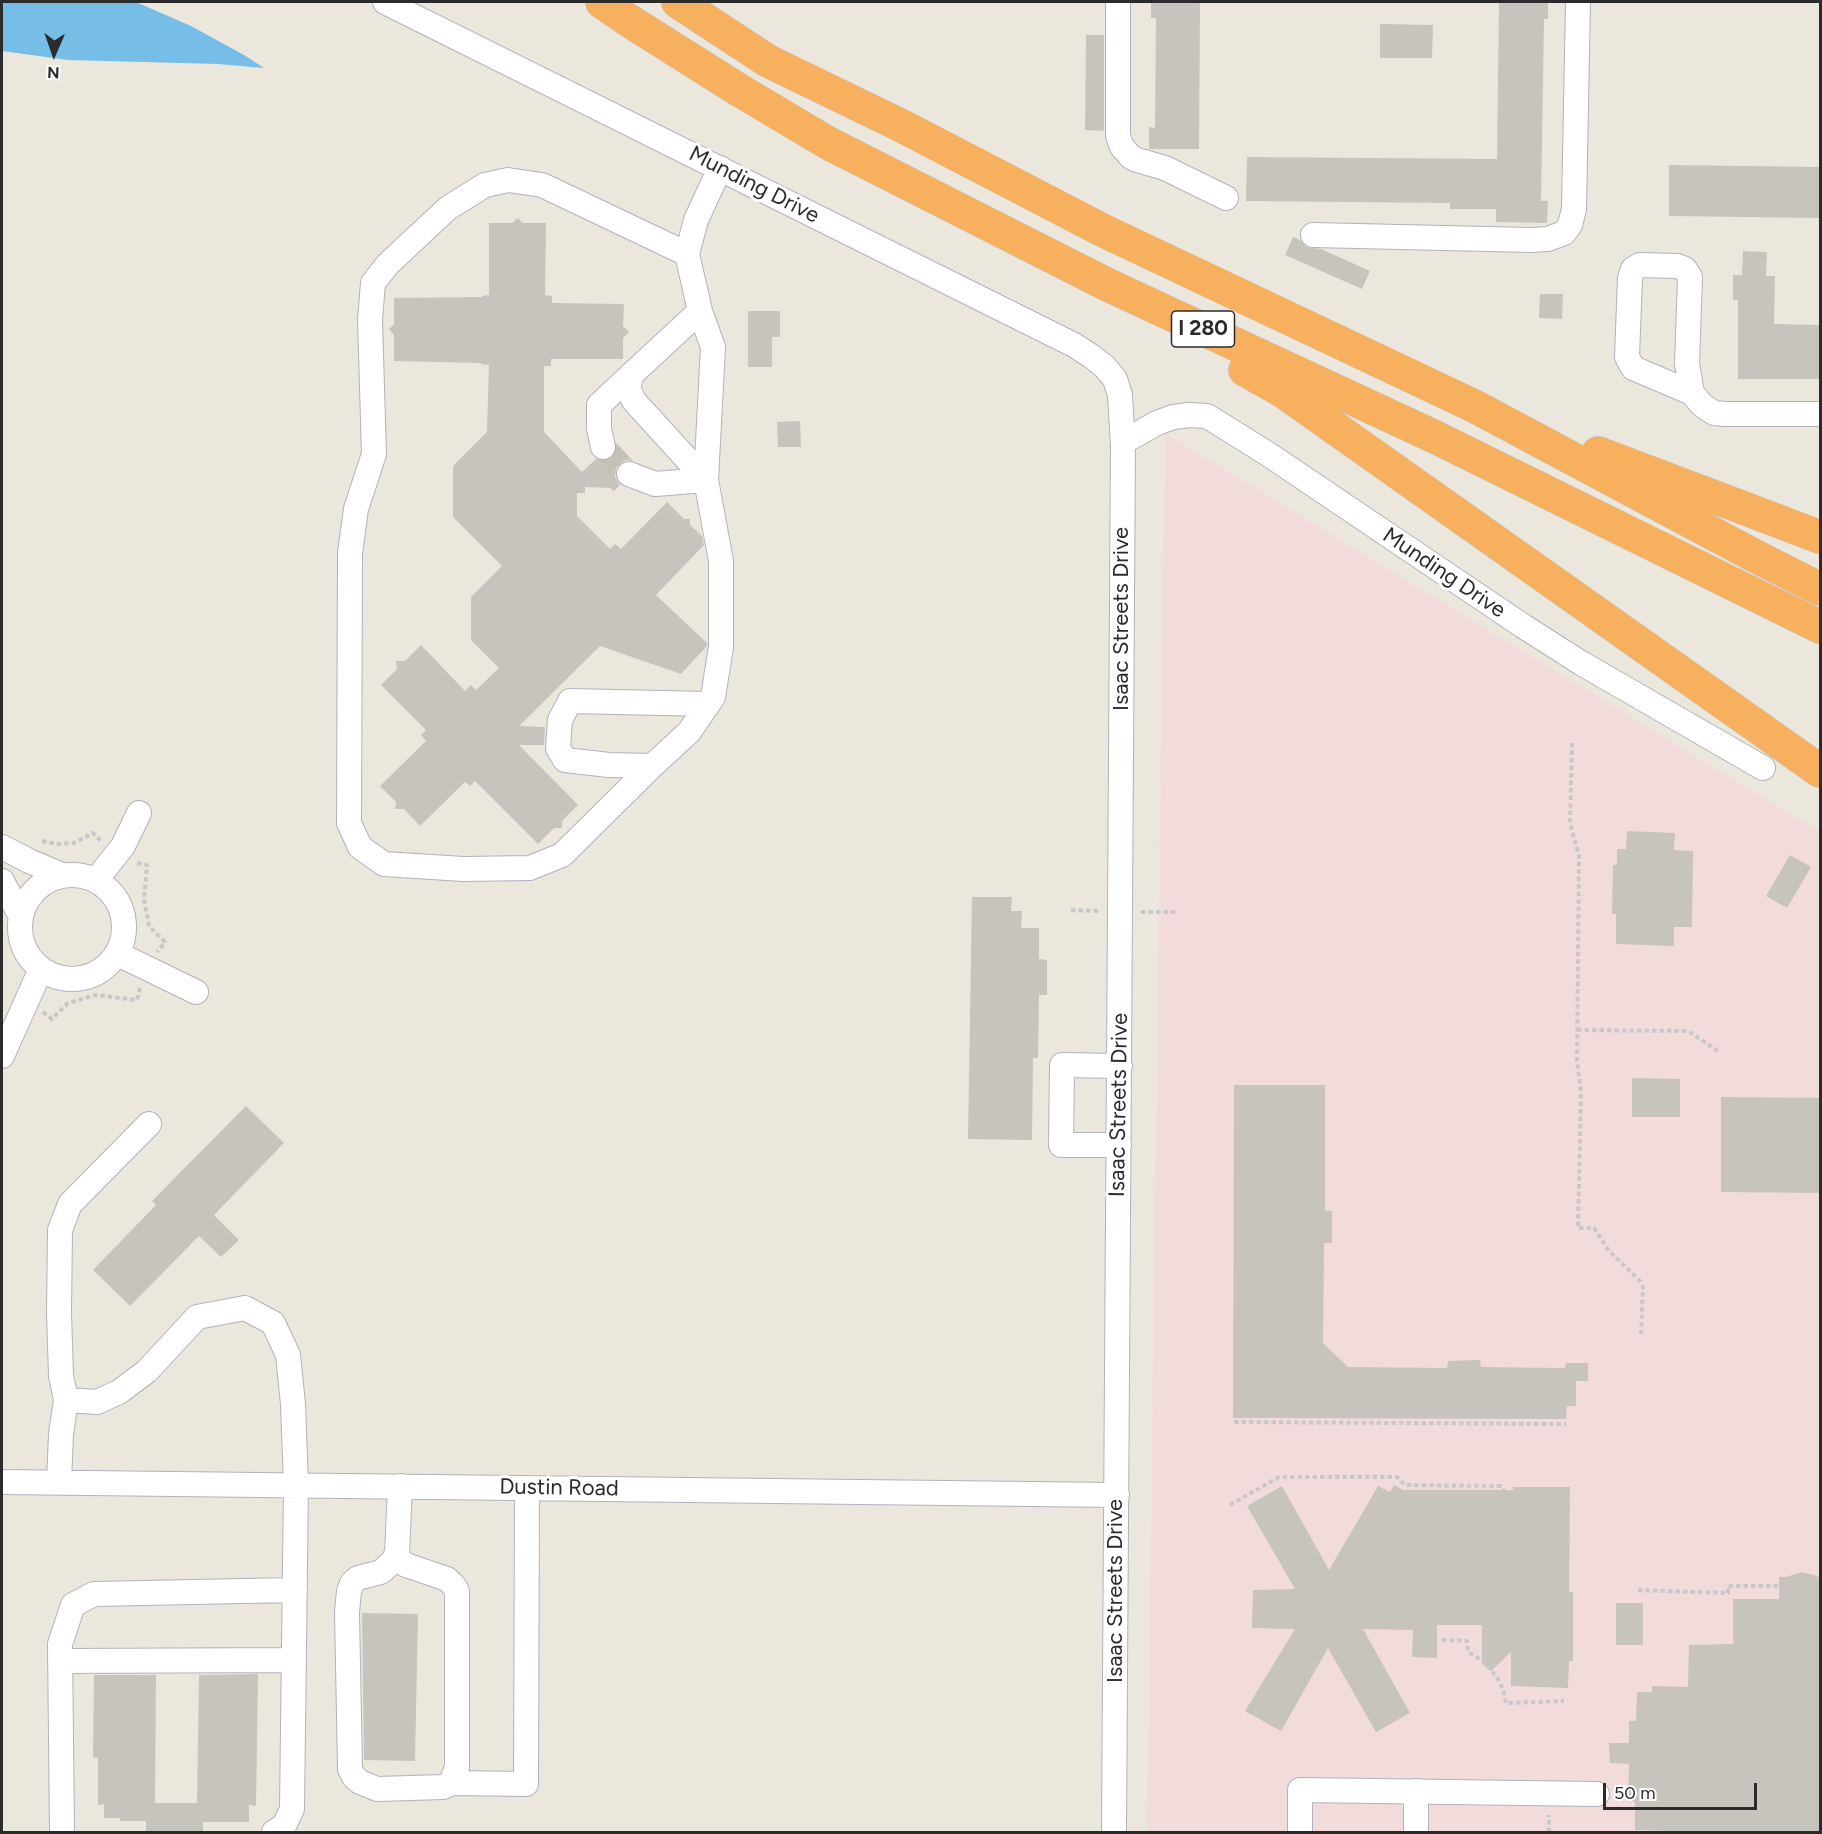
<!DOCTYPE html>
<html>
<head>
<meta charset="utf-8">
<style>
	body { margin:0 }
	#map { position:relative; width:1822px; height:1834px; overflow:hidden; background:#ece7dd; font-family:Figtree,sans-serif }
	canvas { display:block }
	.frame { position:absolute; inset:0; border:3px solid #2b2b2b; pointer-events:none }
	.north { position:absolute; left:24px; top:24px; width:60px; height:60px; -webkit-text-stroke:4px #fff; paint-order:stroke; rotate:182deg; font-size:16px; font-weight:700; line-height:24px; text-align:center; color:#2b2b2b }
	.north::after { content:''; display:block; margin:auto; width:21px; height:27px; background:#2b2b2b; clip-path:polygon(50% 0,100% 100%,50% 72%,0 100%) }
	.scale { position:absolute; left:1603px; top:1783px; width:154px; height:27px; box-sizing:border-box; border:3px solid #2b2b2b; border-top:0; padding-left:8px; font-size:18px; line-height:21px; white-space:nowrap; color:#2b2b2b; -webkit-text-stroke:4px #fff; paint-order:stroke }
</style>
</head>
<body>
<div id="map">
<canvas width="1822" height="1834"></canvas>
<div class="frame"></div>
<div class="north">N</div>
<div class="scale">50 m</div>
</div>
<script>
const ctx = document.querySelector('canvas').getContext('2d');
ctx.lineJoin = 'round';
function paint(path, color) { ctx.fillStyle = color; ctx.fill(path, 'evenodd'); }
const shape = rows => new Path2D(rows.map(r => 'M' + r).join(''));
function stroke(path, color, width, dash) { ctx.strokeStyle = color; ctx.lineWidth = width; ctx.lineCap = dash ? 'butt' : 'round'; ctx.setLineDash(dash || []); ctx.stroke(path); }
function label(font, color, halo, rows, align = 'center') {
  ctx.font = font + ' Figtree,sans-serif'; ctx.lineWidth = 6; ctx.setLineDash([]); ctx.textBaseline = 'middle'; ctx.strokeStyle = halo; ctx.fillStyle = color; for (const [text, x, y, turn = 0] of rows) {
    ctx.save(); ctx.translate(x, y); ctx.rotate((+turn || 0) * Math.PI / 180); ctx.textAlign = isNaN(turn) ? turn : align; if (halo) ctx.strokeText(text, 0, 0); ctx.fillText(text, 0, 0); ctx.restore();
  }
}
paint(shape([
	[1165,433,1820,832,1820,1832,1147,1832]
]), '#f2dcdb');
paint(shape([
	[2,2,136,2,191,26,244,55,264,68,218,64,68,60,2,51]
]), '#76bee8');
paint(shape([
	[1151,2,1200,2,1199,149,1149,149,1149,127,1155,128,1156,18,1151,18],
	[1499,2,1548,2,1548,19,1544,19,1541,201,1548,201,1547,223,1496,222,1496,209,1450,209,1450,203,1246,201,1247,157,1497,159],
	[1380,24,1433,25,1432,58,1380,58],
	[1086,35,1104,35,1104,131,1085,130],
	[1669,165,1821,167,1821,218,1669,216],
	[518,218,523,223,546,223,545,295,552,296,552,303,624,304,623,326,629,332,623,338,623,359,551,359,551,366,544,366,544,432,582,472,596,459,606,461,612,458,616,452,617,444,633,461,626,460,621,463,616,468,615,477,620,485,614,491,610,488,585,487,585,493,577,493,577,516,610,549,615,544,621,549,667,502,684,519,690,519,690,525,702,536,704,545,656,595,707,643,707,646,681,674,600,646,519,726,545,727,544,745,519,745,578,805,562,821,562,828,554,828,538,844,475,781,470,786,465,782,420,826,404,809,395,809,396,802,380,786,426,741,421,735,426,730,381,685,397,669,396,661,405,661,421,645,465,691,471,685,476,690,499,668,471,640,471,597,502,566,453,517,453,466,487,432,489,365,481,364,481,363,394,361,394,335,389,329,394,324,394,298,482,297,482,296,489,295,489,223,512,223],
	[1293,237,1300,240,1306,247,1321,249,1370,271,1362,289,1285,255],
	[1743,251,1767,252,1766,276,1775,276,1774,324,1821,325,1821,379,1738,379,1738,300,1733,300,1733,275,1742,275],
	[1540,294,1563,294,1562,319,1539,318],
	[748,311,780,311,780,337,772,337,772,367,748,367],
	[800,421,801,447,778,447,777,422],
	[1627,831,1675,833,1674,850,1693,851,1692,927,1674,927,1674,946,1616,944,1616,914,1612,914,1613,865,1617,865,1617,849,1626,849],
	[1790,855,1811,867,1787,908,1766,896],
	[972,897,1012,897,1011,911,1022,911,1021,928,1039,928,1039,959,1047,960,1047,995,1039,995,1038,1058,1033,1058,1032,1140,968,1139],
	[1632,1078,1680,1079,1680,1117,1632,1117],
	[1234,1085,1325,1085,1325,1211,1332,1211,1332,1243,1324,1243,1323,1343,1348,1367,1447,1368,1448,1361,1480,1360,1481,1367,1565,1368,1566,1363,1588,1363,1588,1381,1576,1381,1576,1406,1567,1406,1566,1419,1233,1418],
	[1721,1097,1821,1098,1821,1193,1721,1192],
	[246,1106,284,1143,214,1215,239,1240,221,1257,199,1236,130,1306,93,1270,156,1205,152,1201],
	[1394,1485,1403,1490,1513,1490,1513,1487,1570,1487,1569,1592,1573,1592,1573,1661,1569,1661,1568,1688,1511,1686,1511,1652,1491,1671,1482,1664,1482,1625,1437,1625,1437,1658,1412,1657,1413,1630,1363,1629,1410,1713,1376,1732,1328,1648,1281,1731,1245,1711,1295,1629,1252,1628,1253,1590,1295,1589,1247,1506,1282,1486,1329,1570,1378,1486,1390,1492],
	[1802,1572,1814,1575,1821,1578,1821,1833,1674,1833,1674,1831,1635,1830,1635,1802,1628,1801,1629,1764,1610,1763,1609,1743,1629,1743,1629,1721,1636,1721,1637,1692,1652,1692,1652,1686,1688,1687,1689,1645,1733,1644,1733,1599,1779,1599,1779,1577,1786,1577],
	[1616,1603,1643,1603,1643,1645,1616,1645],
	[362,1613,418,1614,415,1761,364,1760],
	[258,1674,256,1806,249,1805,249,1822,203,1822,203,1833,146,1833,146,1821,120,1821,120,1818,104,1818,104,1804,98,1805,98,1758,93,1757,94,1675,156,1675,155,1803,197,1803,199,1675]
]), '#c7c4bd');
stroke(shape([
	[603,447,629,474]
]), '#c5c1b9', 24, [24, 12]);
const minor = shape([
	[385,2,1074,345,1091,356,1104,366,1115,379,1120,395,1123,446,1114,1832],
	[1118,2,1118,136,1122,147,1131,157,1137,160,1165,168,1226,198],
	[1313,235,1531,240,1548,239,1564,233,1570,225,1574,209,1578,2],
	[700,311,632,374,628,388,634,401,706,480],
	[1692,393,1687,364,1690,277,1685,269,1677,266,1640,265,1633,269,1630,278,1627,357,1633,368,1692,393,1702,405,1714,413,1725,414,1820,414],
	[1123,442,1157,423,1173,417,1189,415,1207,416,1268,454,1523,626,1581,663,1763,768],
	[603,447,599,429,599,405,632,374],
	[629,474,655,484,706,480],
	[708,704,570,701,560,720,558,748,565,760,609,765,652,766,689,732,713,697,721,647,721,561,706,480,713,347,700,311,687,254,696,220,720,168],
	[652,766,562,855,530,868,463,869,384,864,360,847,349,823,350,553,356,509,374,454,370,320,373,283,388,264,448,208,485,185,508,180,542,185,687,254],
	[2,847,29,861,62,875],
	'20 927a52 52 0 1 1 104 0a52 52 0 1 1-104 0Z',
	[96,880,123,846,139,813],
	[2,881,20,915],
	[118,954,196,992],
	[2,1056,41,969],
	[149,1124,70,1204,60,1230,59,1313,61,1376,66,1400,97,1402,119,1392,147,1371,197,1317,245,1308,273,1323,288,1355,293,1404,296,1485,292,1809,284,1826,274,1832],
	[1119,1145,1061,1145,1062,1065,1120,1066],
	[2,1482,1117,1495],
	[59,1482,61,1434,66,1400],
	[395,1557,406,1565,447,1579,454,1586,457,1591,457,1767,451,1783,443,1787,377,1789,360,1782,354,1777,350,1769,347,1612,349,1591,352,1583,358,1578,381,1572,394,1560,395,1557,397,1554,400,1486],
	[60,1661,294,1660],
	[451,1783,526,1784,527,1488],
	[62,1832,60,1644,73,1605,94,1594,295,1590],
	[1300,1832,1300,1790,1597,1794],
	[1416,1832,1416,1791]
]);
const highway = shape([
	[602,2,628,20,739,90,828,143,1108,285,1435,437,1820,627],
	[678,2,768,61,900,125,1104,231,1474,406,1753,555,1820,589],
	[1245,370,1284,392,1820,771],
	[1598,453,1820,537]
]);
stroke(minor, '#b1b2bd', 26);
stroke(highway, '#c8c8c8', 34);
stroke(shape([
	[1572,743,1570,823,1579,856,1577,1061,1581,1092,1578,1228,1594,1228,1609,1251,1640,1281,1643,1287,1641,1336],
	[42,841,56,844,74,843,93,833,101,841],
	[137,863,147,865,144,900,149,926,165,942,157,952],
	[1071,910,1101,911],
	[1141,912,1177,912],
	[43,1012,52,1019,68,1003,96,995,137,1000,140,988],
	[1577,1030,1688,1031,1718,1051],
	[1234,1422,1566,1424],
	[1230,1505,1279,1477,1397,1477,1405,1485,1501,1486,1504,1490],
	[1638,1590,1728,1593,1728,1586,1779,1586],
	[1442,1640,1467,1641,1468,1652,1483,1661,1497,1677,1503,1689,1506,1703,1564,1701],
	[1549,1832,1549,1815]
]), '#c8c8c8', 4, [4.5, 3]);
stroke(minor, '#fff', 24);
stroke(highway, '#f6b05e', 33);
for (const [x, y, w] of [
	[1203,329,63]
]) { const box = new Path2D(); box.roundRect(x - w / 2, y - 18, w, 36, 4.5); ctx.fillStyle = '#fff'; ctx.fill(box); stroke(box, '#2b2b2b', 1.5); }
label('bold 21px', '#2b2b2b', null, [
	["I 280",1203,329]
]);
label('22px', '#2b2b2b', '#fff', [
	["Munding Drive",754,185,27],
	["Munding Drive",1444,573,34],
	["Isaac Streets Drive",1122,619,-90],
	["Isaac Streets Drive",1119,1105,-89],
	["Dustin Road",559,1488,1],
	["Isaac Streets Drive",1116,1591,-90]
]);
</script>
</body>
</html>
